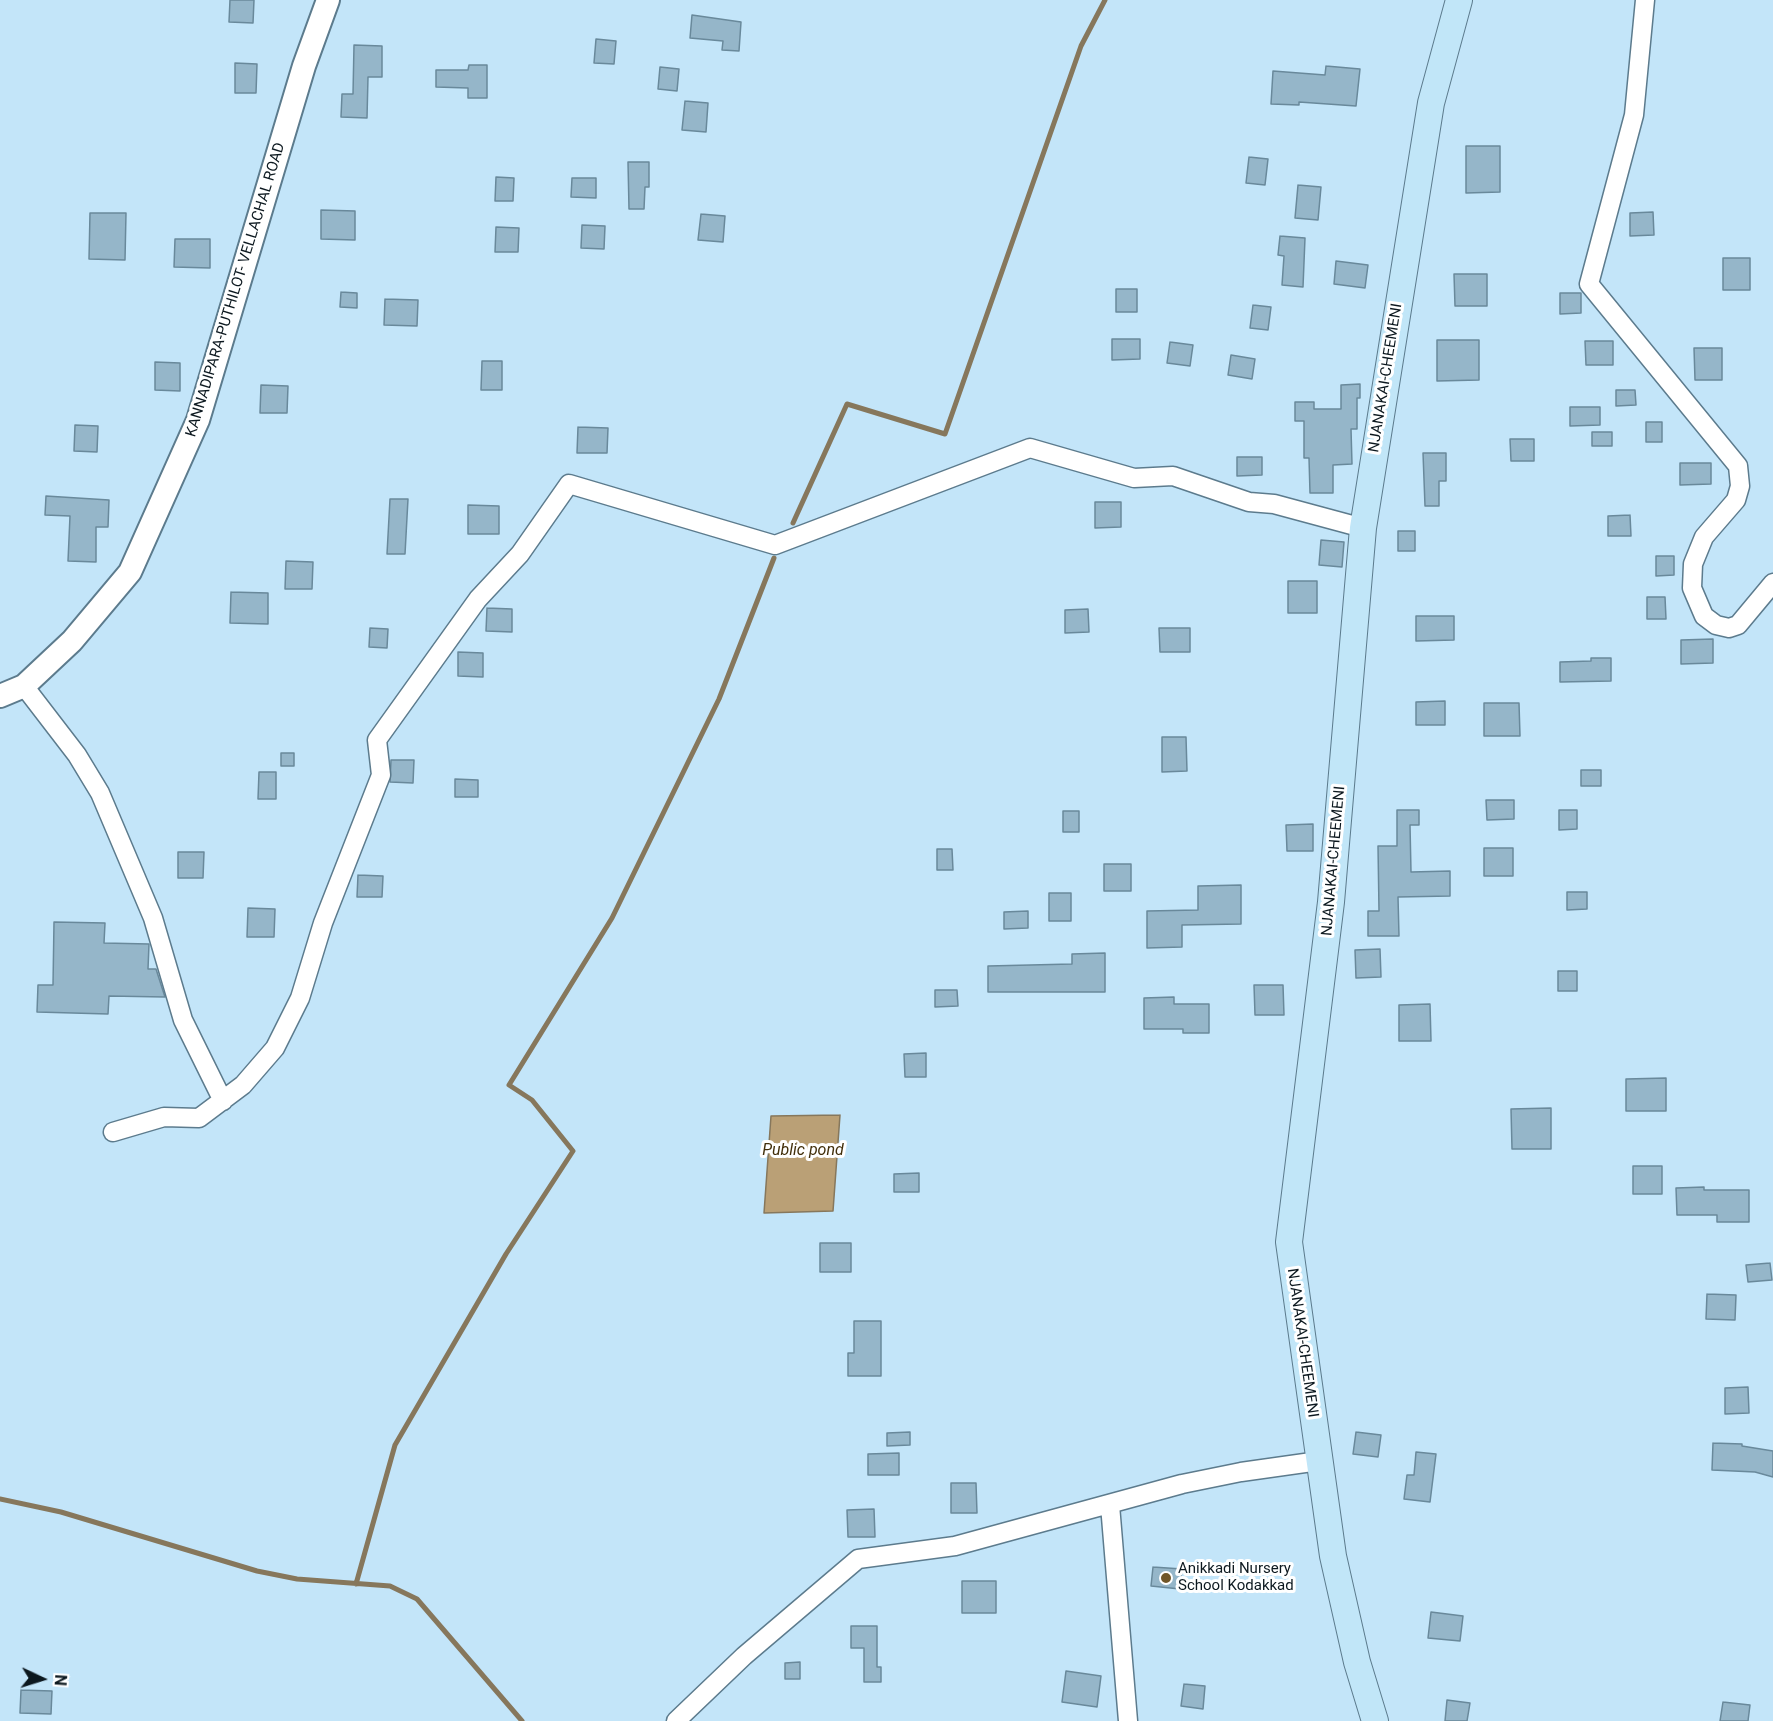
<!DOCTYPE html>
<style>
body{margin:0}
#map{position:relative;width:1773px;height:1721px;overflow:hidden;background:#c3e5f9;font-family:Roboto,sans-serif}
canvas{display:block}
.north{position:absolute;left:12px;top:1649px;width:60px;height:60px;-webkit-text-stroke:4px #fff;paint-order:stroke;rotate:94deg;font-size:16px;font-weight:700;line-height:24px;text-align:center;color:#0c181f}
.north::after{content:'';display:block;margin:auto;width:21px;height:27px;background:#0c181f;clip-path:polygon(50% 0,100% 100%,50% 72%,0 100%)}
</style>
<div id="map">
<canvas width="1773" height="1721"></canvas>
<div class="north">N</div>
</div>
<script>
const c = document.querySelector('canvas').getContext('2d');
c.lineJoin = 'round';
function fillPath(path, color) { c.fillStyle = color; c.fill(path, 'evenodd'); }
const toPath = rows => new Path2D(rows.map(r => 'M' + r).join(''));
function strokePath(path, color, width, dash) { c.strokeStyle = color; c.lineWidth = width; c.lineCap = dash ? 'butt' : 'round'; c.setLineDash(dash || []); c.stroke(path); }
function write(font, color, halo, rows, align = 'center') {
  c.font = font + ' Roboto,sans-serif'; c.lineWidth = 6; c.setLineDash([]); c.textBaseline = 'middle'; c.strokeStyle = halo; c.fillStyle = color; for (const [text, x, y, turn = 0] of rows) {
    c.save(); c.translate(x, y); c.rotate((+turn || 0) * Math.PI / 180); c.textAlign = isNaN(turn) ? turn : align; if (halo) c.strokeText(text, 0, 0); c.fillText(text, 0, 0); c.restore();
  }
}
const water = toPath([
 [840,1115,833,1211,764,1213,771,1116,840,1115]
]);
fillPath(water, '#baa076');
strokePath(water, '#86775c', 1.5);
strokePath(toPath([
 [793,523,847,404,945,434,1081,46,1105,0],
 [0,1499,61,1512,257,1571,297,1579,390,1586,417,1599,522,1721],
 [356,1584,395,1445,506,1254,573,1151,532,1100,509,1085,612,918,719,699,774,558]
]), '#86775c', 5);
const building = toPath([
 [230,0,254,0,253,23,229,22,230,0],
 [692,15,741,22,739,51,722,50,723,41,690,38,692,15],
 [596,39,616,41,614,64,594,63,596,39],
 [354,45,382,46,382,77,368,77,367,118,341,117,342,94,353,94,354,45],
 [235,63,257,64,256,93,235,93,235,63],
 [469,65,487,65,487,98,468,98,468,88,436,87,436,70,468,70,469,65],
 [1326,66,1360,69,1356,106,1299,102,1299,105,1271,104,1273,71,1325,75,1326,66],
 [660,67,679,69,677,91,658,89,660,67],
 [685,101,708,103,706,132,682,130,685,101],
 [1466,146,1500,146,1500,192,1466,193,1466,146],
 [1249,157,1268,159,1265,185,1246,183,1249,157],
 [628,162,649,162,649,187,645,187,644,209,629,209,628,162],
 [496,177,514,178,513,201,495,201,496,177],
 [572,178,596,178,596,198,571,197,572,178],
 [1298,185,1321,187,1318,220,1295,218,1298,185],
 [321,210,355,211,355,240,321,239,321,210],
 [1653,212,1654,235,1630,236,1630,213,1653,212],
 [90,213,126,213,125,260,89,259,90,213],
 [701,214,725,216,723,242,698,240,701,214],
 [582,225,605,226,604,249,581,248,582,225],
 [496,227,519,228,518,252,495,252,496,227],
 [1280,236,1305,238,1303,287,1282,285,1284,256,1278,255,1280,236],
 [175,239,210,239,210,268,174,267,175,239],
 [1723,258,1750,258,1750,290,1723,290,1723,258],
 [1336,261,1368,265,1365,288,1334,284,1336,261],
 [1454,274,1487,274,1487,306,1455,306,1454,274],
 [1116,289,1137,289,1137,312,1116,312,1116,289],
 [341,292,357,293,357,308,340,307,341,292],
 [1560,293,1581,293,1581,313,1560,314,1560,293],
 [385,299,418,300,417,326,384,325,385,299],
 [1253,305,1271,307,1268,330,1250,328,1253,305],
 [1112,339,1140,339,1140,359,1112,360,1112,339],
 [1437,340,1479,340,1479,380,1437,381,1437,340],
 [1585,341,1613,341,1613,365,1586,365,1585,341],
 [1170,342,1193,345,1190,366,1167,363,1170,342],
 [1694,348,1722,348,1722,380,1695,380,1694,348],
 [1231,355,1255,359,1252,379,1228,375,1231,355],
 [482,361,502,361,502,390,481,390,482,361],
 [155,362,180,363,180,391,155,390,155,362],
 [1360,384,1360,398,1357,398,1357,429,1351,429,1352,464,1333,465,1333,493,1310,493,1309,458,1304,458,1304,421,1295,421,1295,402,1314,402,1314,409,1341,409,1341,385,1360,384],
 [261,385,288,386,287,413,260,413,261,385],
 [1616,390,1635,390,1636,405,1616,406,1616,390],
 [1570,407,1600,407,1600,425,1570,426,1570,407],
 [1646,422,1662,422,1662,442,1646,442,1646,422],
 [75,425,98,426,97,452,74,451,75,425],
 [578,427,608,428,607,453,577,453,578,427],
 [1592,432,1612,432,1612,446,1592,446,1592,432],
 [1510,439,1534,439,1534,461,1511,461,1510,439],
 [1423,453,1446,453,1446,481,1439,481,1439,506,1425,506,1423,453],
 [1237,457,1262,457,1262,475,1237,476,1237,457],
 [1680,463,1711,463,1711,484,1680,485,1680,463],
 [46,496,109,500,108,527,96,527,96,562,68,561,70,516,45,515,46,496],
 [390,499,408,499,405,554,387,554,390,499],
 [1095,502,1121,502,1121,527,1095,528,1095,502],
 [468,505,499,506,499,534,468,534,468,505],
 [1630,515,1631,536,1608,536,1608,516,1630,515],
 [1398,531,1415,531,1415,551,1398,551,1398,531],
 [1321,540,1344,542,1342,567,1319,565,1321,540],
 [1656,556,1674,556,1674,575,1656,576,1656,556],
 [286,561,313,562,312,589,285,589,286,561],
 [1288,581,1317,581,1317,613,1288,613,1288,581],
 [231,592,268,593,268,624,230,623,231,592],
 [1647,597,1665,597,1666,619,1647,619,1647,597],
 [487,608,512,609,512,632,486,631,487,608],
 [1088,609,1089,632,1065,633,1065,610,1088,609],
 [1416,616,1454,616,1454,640,1416,641,1416,616],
 [370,628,388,629,387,648,369,647,370,628],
 [1159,628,1190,628,1190,652,1160,652,1159,628],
 [1713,639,1713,663,1681,664,1681,640,1713,639],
 [458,652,483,653,483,677,458,676,458,652],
 [1591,658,1611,658,1611,681,1560,682,1560,662,1591,661,1591,658],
 [1445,701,1445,725,1416,725,1416,702,1445,701],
 [1484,703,1519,703,1520,736,1484,736,1484,703],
 [1162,737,1186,737,1187,771,1162,772,1162,737],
 [281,753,294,753,294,766,281,766,281,753],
 [391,760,414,760,413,783,390,782,391,760],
 [1581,770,1601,770,1601,786,1581,786,1581,770],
 [259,772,276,772,276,799,258,799,259,772],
 [455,779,478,780,478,797,455,797,455,779],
 [1486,800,1514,800,1514,819,1487,820,1486,800],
 [1397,810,1419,810,1419,825,1410,825,1411,872,1450,871,1450,896,1398,897,1399,936,1368,936,1368,911,1379,911,1378,846,1397,846,1397,810],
 [1559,810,1577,810,1577,829,1559,830,1559,810],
 [1063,811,1079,811,1079,832,1063,832,1063,811],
 [1313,824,1313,851,1287,851,1286,825,1313,824],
 [1484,848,1513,848,1513,876,1484,876,1484,848],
 [937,849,952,849,953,870,937,870,937,849],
 [178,852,204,852,203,878,178,878,178,852],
 [1104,864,1131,864,1131,891,1104,891,1104,864],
 [358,875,383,876,382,897,357,897,358,875],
 [1241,885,1241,924,1182,925,1182,947,1147,948,1147,911,1198,910,1198,886,1241,885],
 [1567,892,1587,892,1587,909,1567,910,1567,892],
 [1049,893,1071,893,1071,921,1049,921,1049,893],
 [248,908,275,909,274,937,247,937,248,908],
 [1028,911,1028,928,1004,929,1004,912,1028,911],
 [54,922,105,923,104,943,149,944,148,969,156,969,165,997,109,996,108,1014,37,1012,38,985,53,985,54,922],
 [1380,949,1381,977,1356,978,1355,950,1380,949],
 [1105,953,1105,992,988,992,988,966,1072,964,1072,954,1105,953],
 [1558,971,1577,971,1577,991,1558,991,1558,971],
 [1254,985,1283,985,1284,1015,1255,1015,1254,985],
 [935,990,957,990,958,1006,935,1007,935,990],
 [1174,997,1174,1004,1209,1004,1209,1033,1183,1033,1183,1029,1144,1029,1144,998,1174,997],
 [1430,1004,1431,1041,1399,1041,1399,1005,1430,1004],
 [926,1053,926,1077,905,1077,904,1054,926,1053],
 [1666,1078,1666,1111,1626,1111,1626,1079,1666,1078],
 [1551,1108,1551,1149,1512,1149,1511,1109,1551,1108],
 [1633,1166,1662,1166,1662,1194,1633,1194,1633,1166],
 [919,1173,919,1192,894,1192,894,1174,919,1173],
 [1704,1187,1704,1190,1749,1190,1749,1222,1717,1222,1717,1215,1677,1215,1676,1188,1704,1187],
 [820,1243,851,1243,851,1272,820,1272,820,1243],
 [1770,1263,1772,1280,1748,1282,1746,1265,1770,1263],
 [1707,1294,1736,1295,1735,1320,1706,1319,1707,1294],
 [854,1321,881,1321,881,1376,848,1376,848,1353,854,1353,854,1321],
 [1748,1387,1749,1413,1725,1414,1725,1388,1748,1387],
 [910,1432,910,1445,887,1446,887,1433,910,1432],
 [1356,1432,1381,1435,1378,1457,1353,1454,1356,1432],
 [1713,1443,1742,1444,1742,1446,1773,1451,1773,1477,1755,1472,1712,1470,1713,1443],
 [1416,1452,1436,1454,1430,1502,1404,1499,1407,1475,1414,1475,1416,1452],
 [899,1453,899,1475,868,1475,868,1454,899,1453],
 [951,1483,976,1483,977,1513,951,1513,951,1483],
 [874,1509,875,1537,848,1537,847,1510,874,1509],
 [1153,1567,1182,1569,1180,1589,1151,1586,1153,1567],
 [962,1581,996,1581,996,1613,962,1613,962,1581],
 [1431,1612,1463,1616,1460,1641,1428,1638,1431,1612],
 [851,1626,877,1626,877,1667,881,1667,881,1682,864,1682,864,1648,851,1648,851,1626],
 [800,1662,800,1679,785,1679,785,1663,800,1662],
 [1066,1671,1101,1676,1097,1707,1062,1702,1066,1671],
 [1184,1684,1205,1686,1203,1709,1181,1706,1184,1684],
 [21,1690,52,1691,51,1714,20,1713,21,1690],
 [1447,1700,1470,1703,1467,1721,1445,1721,1447,1700],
 [1723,1702,1750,1705,1748,1721,1720,1721,1723,1702]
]);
fillPath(building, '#95b6c9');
strokePath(building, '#69899b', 1.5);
const minor = toPath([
 [1645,0,1634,115,1589,284,1738,466,1740,486,1736,500,1704,537,1693,564,1692,588,1704,616,1716,625,1729,628,1738,625,1773,583],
 [24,686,77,755,100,793,153,918,183,1020,223,1101],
 [113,1132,164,1117,199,1118,243,1085,275,1048,300,998,323,923,381,775,377,740,478,599,520,554,569,484,775,545,1030,448,1134,478,1173,476,1249,502,1274,504,1363,528],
 [1110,1505,1128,1721],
 [676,1721,744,1656,858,1559,955,1546,1182,1484,1241,1472,1319,1461]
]);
const tertiary = toPath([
 [0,696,24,686,72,641,130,572,198,420,304,66,328,0]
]);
const secondary = toPath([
 [1375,1721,1357,1662,1333,1556,1289,1242,1331,902,1363,528,1431,103,1459,0]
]);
strokePath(minor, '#5c7b8d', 21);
strokePath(tertiary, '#5c7b8d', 26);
strokePath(secondary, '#5c7b8d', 28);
strokePath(minor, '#fff', 18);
strokePath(tertiary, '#fff', 22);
strokePath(secondary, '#c1e6f8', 26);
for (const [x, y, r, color] of [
 [1166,1578,6,"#705628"]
]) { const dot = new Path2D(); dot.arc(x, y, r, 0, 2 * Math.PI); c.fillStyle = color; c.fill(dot); strokePath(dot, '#fff', 2); }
write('15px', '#0c181f', '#fff', [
 ["KANNADIPARA-PUTHILOT- VELLACHAL ROAD",236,290,-73],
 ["NJANAKAI-CHEEMENI",1386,378,-81],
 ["NJANAKAI-CHEEMENI",1334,861,-85],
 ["NJANAKAI-CHEEMENI",1302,1343,82]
]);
write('15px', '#0c181f', '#fff', [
 ["Anikkadi Nursery",1178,1569],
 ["School Kodakkad",1178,1586]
], 'left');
write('italic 16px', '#422f0b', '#fff', [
 ["Public pond",803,1151]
]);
</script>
